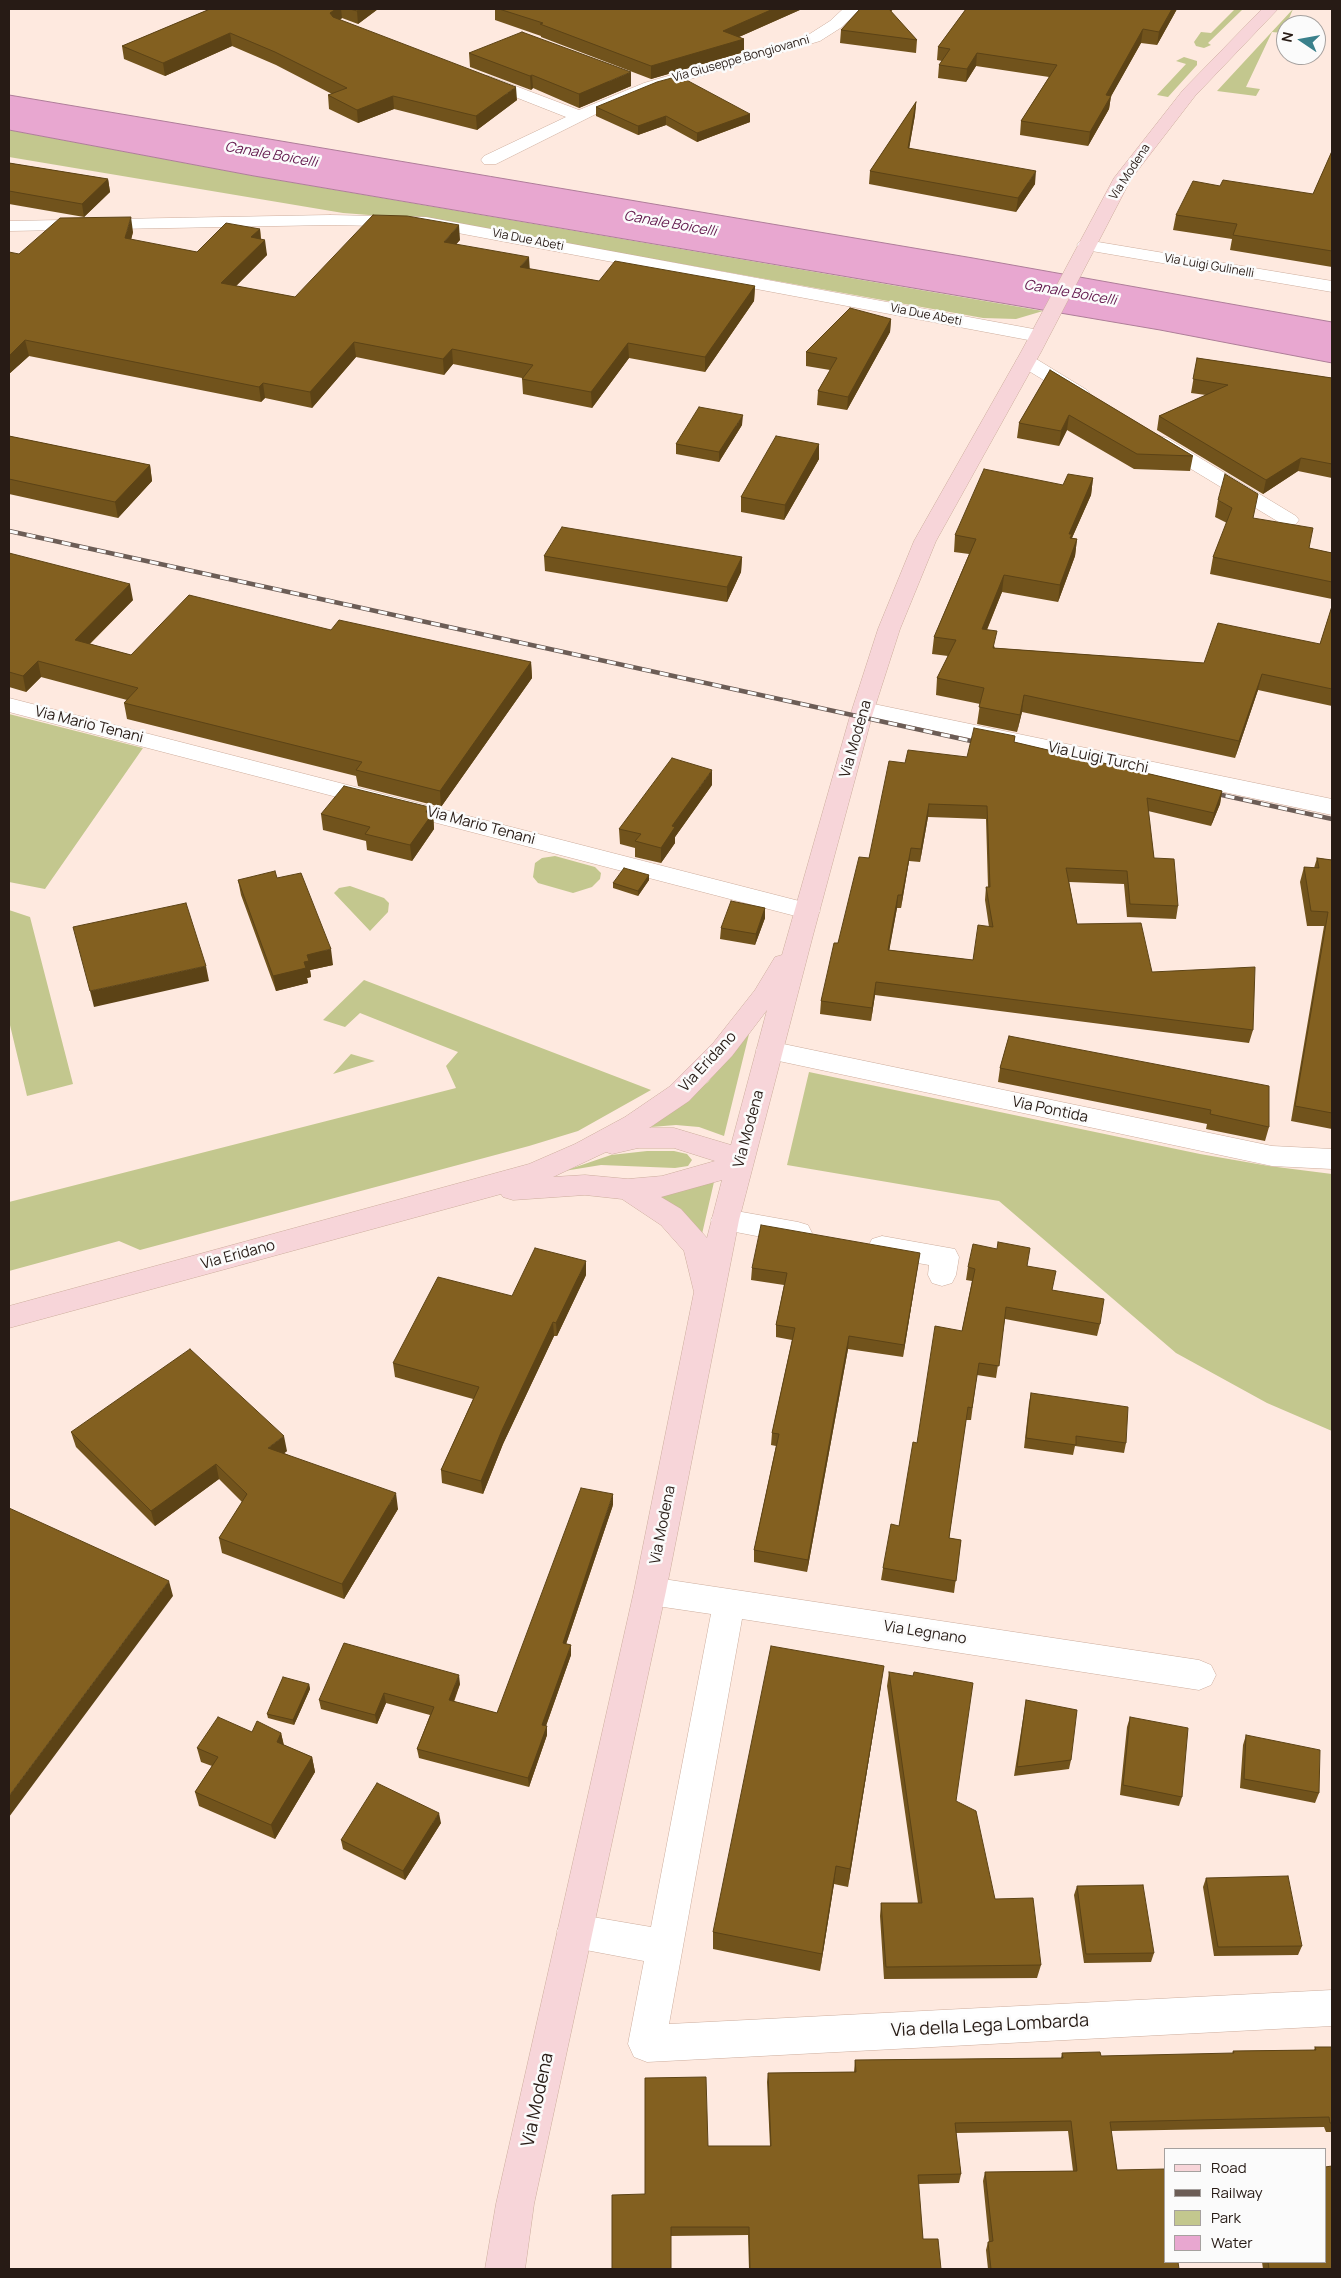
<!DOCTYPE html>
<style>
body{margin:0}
#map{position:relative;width:1341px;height:2278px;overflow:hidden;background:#fee9df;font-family:Manrope,sans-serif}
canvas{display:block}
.frame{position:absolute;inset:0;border:10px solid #271b15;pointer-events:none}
.legend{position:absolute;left:1164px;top:2148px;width:162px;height:115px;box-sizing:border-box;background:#fbfbfb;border:1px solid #a6a19f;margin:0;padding:6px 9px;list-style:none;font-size:15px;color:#271b15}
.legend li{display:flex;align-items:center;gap:10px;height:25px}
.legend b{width:25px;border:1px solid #a6a19f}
.north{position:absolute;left:1276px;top:15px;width:50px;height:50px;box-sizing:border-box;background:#fbfbfb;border:1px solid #a6a19f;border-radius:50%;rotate:282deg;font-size:14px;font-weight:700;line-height:20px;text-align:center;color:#271b15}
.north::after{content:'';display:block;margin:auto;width:18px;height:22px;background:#3a808b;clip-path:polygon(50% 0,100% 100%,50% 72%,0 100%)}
</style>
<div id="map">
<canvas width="1341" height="2278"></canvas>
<div class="frame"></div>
<ul class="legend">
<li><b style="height:6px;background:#f7d5d9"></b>Road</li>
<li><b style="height:6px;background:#6c5d56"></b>Railway</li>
<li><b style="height:14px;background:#c3c78e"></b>Park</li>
<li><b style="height:14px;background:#e8a7d0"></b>Water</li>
</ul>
<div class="north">N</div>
</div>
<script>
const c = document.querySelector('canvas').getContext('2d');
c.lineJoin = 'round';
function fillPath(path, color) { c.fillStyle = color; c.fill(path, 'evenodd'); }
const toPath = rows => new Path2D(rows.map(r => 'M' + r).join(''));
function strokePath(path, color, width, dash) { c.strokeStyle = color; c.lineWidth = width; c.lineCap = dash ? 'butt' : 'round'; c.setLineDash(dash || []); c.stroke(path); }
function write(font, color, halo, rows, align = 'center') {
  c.font = font + ' Manrope,sans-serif'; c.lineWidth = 5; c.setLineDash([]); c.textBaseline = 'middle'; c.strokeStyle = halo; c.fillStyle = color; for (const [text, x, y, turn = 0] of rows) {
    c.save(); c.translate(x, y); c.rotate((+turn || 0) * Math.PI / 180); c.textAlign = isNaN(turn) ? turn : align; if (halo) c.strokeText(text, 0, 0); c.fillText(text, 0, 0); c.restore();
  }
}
fillPath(toPath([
 [1235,9,1243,9,1208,43,1211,45,1204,48,1196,46,1194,42,1201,32,1211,33],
 [1293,9,1283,33,1272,32,1246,87,1260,89,1256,96,1217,91],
 [1184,57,1197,61,1197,65,1168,97,1157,95,1186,64,1176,61],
 [9,130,254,176,1043,311,1016,319,983,318,436,220,343,213,9,157],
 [9,714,143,748,45,889,9,882],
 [555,856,595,867,601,873,600,879,592,887,573,893,538,883,533,877,535,863,542,858],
 [350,886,384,898,389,903,388,912,370,931,334,893,339,888],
 [9,910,30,917,73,1084,27,1096,9,1021],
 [364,980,651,1090,578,1131,529,1146,140,1250,119,1241,9,1271,9,1202,456,1088,446,1066,458,1052,360,1013,345,1027,323,1020],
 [750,1030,724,1136,699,1127,676,1125,651,1127,708,1082],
 [351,1054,375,1061,333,1074],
 [809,1072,1200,1154,1269,1166,1332,1174,1332,1431,1267,1403,1176,1353,999,1201,787,1165],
 [647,1151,674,1151,687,1154,692,1160,688,1166,675,1168,601,1165,564,1171,611,1155],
 [714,1182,702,1234,659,1197]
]), '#c3c78e');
const water = toPath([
 [9,95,973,258,1332,322,1332,363,1160,330,254,176,9,130,9,95]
]);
fillPath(water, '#e8a7d0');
strokePath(water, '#ae7d98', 1);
const minor = toPath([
 [843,9,860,9,842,27,820,41,656,89,600,112,496,164,484,164,481,160,484,156,566,117,477,82,475,79,477,76,489,76,579,110,644,83,808,35,830,21,843,9],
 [330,215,426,217,1039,330,1046,332,1048,336,1046,340,1039,342,426,227,330,225,9,231,9,221,330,215],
 [1086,240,1332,281,1332,292,1080,249,1077,245,1080,241,1086,240],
 [1026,355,1033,357,1087,390,1090,394,1087,398,1073,398,1019,365,1016,361,1019,357,1026,355],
 [1160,436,1167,438,1296,516,1299,520,1296,524,1289,526,1282,524,1153,446,1150,442,1153,438,1160,436],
 [9,698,807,903,816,905,820,911,816,917,807,919,9,712,9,698],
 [864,702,1332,799,1332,815,856,714,853,709,856,704,864,702],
 [769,1041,1272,1146,1332,1149,1332,1169,1272,1166,760,1057,756,1050,760,1043,769,1041],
 [725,1209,798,1222,808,1225,812,1233,808,1241,798,1244,715,1228,711,1220,715,1212,725,1209],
 [882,1236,955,1249,959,1257,956,1275,952,1283,942,1286,932,1283,928,1275,929,1265,872,1255,868,1247,872,1239,882,1236],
 [650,1577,1199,1660,1211,1665,1216,1675,1211,1685,1199,1690,742,1619,669,2024,1332,1990,1332,2026,647,2062,634,2057,628,2044,644,1961,575,1948,562,1943,557,1931,562,1919,575,1914,651,1927,711,1614,650,1605,639,1601,634,1591,639,1581,650,1577]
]);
const secondary = toPath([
 [1262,9,1278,9,1195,96,1131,179,1041,352,936,541,900,629,872,716,812,939,739,1220,666,1591,534,2204,525,2269,485,2269,496,2204,634,1591,694,1292,684,1251,661,1225,622,1199,585,1195,513,1200,503,1197,501,1194,9,1328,9,1306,529,1164,575,1144,625,1117,669,1087,714,1042,755,990,775,957,782,955,850,716,878,629,914,541,1021,352,1114,178,1183,90,1262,9],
 [767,1010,731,1145,674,1128,649,1128,689,1101,732,1056,767,1010],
 [638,1148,674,1148,715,1161,662,1176,628,1179,585,1175,553,1177,606,1152,612,1154,638,1148],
 [722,1180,707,1238,681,1209,661,1197,722,1180]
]);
strokePath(minor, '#cdad9d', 1);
strokePath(secondary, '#cdad9d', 1);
fillPath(minor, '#fff');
fillPath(secondary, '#f7d5d9');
const rail = toPath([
 [9,531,985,744],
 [1208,792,1332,819]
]);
strokePath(rail, '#6c5d56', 4.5);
strokePath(rail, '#fbfbfb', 3, [9]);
fillPath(toPath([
 [210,9,378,9,358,24,342,18,340,20,517,100,477,130,394,109,358,123,329,109,328,95,332,94,276,65,232,46,165,76,124,59,122,46],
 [495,9,802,9,739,37,744,39,744,52,651,79,541,37,541,36,495,20],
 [860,9,893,9,891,12,917,40,916,53,840,43,841,30],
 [966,9,1177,9,1157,45,1141,43,1111,96,1109,109,1088,146,1020,135,1021,121,1049,77,976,66,966,82,938,78,939,65,942,61,937,60,938,47],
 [469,53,631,86,579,108,533,88,531,90,470,67],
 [916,102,915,115,909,148,1035,184,1016,212,869,184,870,171],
 [596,107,750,114,750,122,697,142,666,125,638,135,596,116],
 [1332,151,1332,267,1230,250,1232,239,1173,230,1176,215,1220,186,1313,194],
 [9,163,108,179,110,192,84,217,9,204],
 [260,229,261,239,267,255,236,286,295,297,460,240,456,244,530,269,599,281,755,286,754,301,705,372,629,358,592,408,523,394,522,378,453,364,444,375,356,357,312,408,265,398,261,402,29,356,9,374,19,254,133,232,131,240,197,252],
 [891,319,890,332,847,410,817,405,818,391,830,370,806,366,806,352],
 [1197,358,1332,378,1332,478,1298,471,1263,494,1157,430,1159,416,1206,395,1191,393],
 [1050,370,1193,456,1190,471,1134,469,1067,430,1059,446,1017,438,1019,423],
 [742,425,719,462,676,454,676,444],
 [9,436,150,465,152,481,118,518,9,494],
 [819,444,819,459,784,520,741,512,741,497],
 [1093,478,1091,495,1072,538,1077,539,1075,556,1058,602,1002,592,987,630,995,648,1204,663,1320,644,1332,606,1332,706,1258,690,1235,758,1022,712,1017,732,977,724,980,704,936,695,937,678,948,656,932,654,934,637,969,554,954,552,955,535,1063,485],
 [1218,500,1253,518,1309,548,1332,553,1332,599,1210,574,1213,557,1227,523,1215,517],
 [9,553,133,600,90,644,131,655,331,630,531,662,532,678,441,807,358,786,356,776,127,719,124,703,127,700,41,677,26,692,9,687],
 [544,556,742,557,741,572,727,602,545,571],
 [1015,736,1014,742,1222,791,1220,804,1211,826,1148,811,1154,858,1178,906,1176,919,1127,917,1124,884,1069,882,1077,924,1152,972,1253,1030,1249,1043,875,995,871,1021,820,1014,821,1001,838,943,869,858,905,763,967,757],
 [928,817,986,819,988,887,986,887,985,900,989,927,973,960,889,950,897,908,901,908,909,861,920,862],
 [712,785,675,837,675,843,661,863,635,857,635,848,620,844,619,829],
 [429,807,429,812,433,813,434,829,412,861,367,850,366,841,323,830,321,814],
 [1317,858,1332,860,1332,1129,1291,1121,1324,926,1307,926,1300,882,1304,867,1314,868],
 [649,875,649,880,638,896,613,888,613,883],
 [277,878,333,965,310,970,311,977,307,978,308,983,276,991,241,895,238,880],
 [765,908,765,918,755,945,720,939,721,928],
 [1009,1036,1269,1127,1265,1141,1206,1129,1207,1124,998,1082,1000,1068],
 [918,1265,903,1357,848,1349,807,1572,754,1562,754,1550,776,1446,771,1445,772,1433,792,1340,776,1337,776,1325,784,1285,751,1280,752,1268],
 [1027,1266,1052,1290,1100,1324,1097,1336,1005,1319,996,1378,977,1375,971,1420,966,1420,949,1538,961,1540,954,1593,881,1580,883,1568,899,1526,917,1443,962,1331,972,1281,966,1280,968,1267],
 [586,1275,557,1336,554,1336,503,1444,483,1494,442,1483,441,1470,473,1399,395,1377,393,1363,512,1296],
 [1031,1393,1126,1443,1124,1453,1075,1446,1073,1455,1024,1448,1029,1403],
 [71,1432,287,1451,284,1453,398,1509,344,1599,222,1553,219,1538,242,1502,219,1479,155,1526,76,1447],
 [613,1505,566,1644,571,1655,546,1726,547,1735,529,1787,419,1758,417,1749,430,1715,386,1703,377,1724,321,1709,319,1700,460,1684,454,1702,497,1713],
 [889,1672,956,1801,995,1899,1041,1965,1037,1978,884,1979,880,1916,881,1903,918,1903,887,1686],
 [309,1684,310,1689,294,1725,268,1718,267,1714],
 [881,1685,848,1887,834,1884,820,1971,713,1949,713,1932],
 [1026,1700,1071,1760,1069,1769,1014,1776],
 [1130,1717,1182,1797,1179,1806,1120,1795,1127,1727],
 [252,1732,281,1733,284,1745,312,1757,315,1772,275,1839,199,1806,195,1792,212,1766,201,1762,197,1748],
 [1246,1735,1319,1793,1315,1803,1240,1788,1243,1745],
 [441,1823,405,1880,343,1849,341,1840],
 [1206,1878,1302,1946,1298,1955,1214,1956,1203,1887],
 [1077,1886,1154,1953,1151,1962,1084,1963,1074,1895],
 [1315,2047,1332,2047,1332,2132,1326,2132,1324,2127,1111,2131,1117,2170,1179,2269,988,2269,986,2250,988,2242,989,2242,983,2181,985,2172,1073,2171,1068,2131,956,2133,961,2174,959,2183,918,2184,923,2239,941,2269,749,2269,748,2235,671,2236,645,2194,708,2146,770,2146,767,2082,768,2073,854,2072,855,2060,1061,2058,1062,2053,1101,2056,1232,2054,1233,2051,1314,2050],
 [1262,2262,1325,2262,1332,2269,1263,2269]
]), '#71531c');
fillPath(toPath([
 [336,9,341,9,342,18,331,26,330,13],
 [360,9,378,9,358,24,357,11],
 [773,9,802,9,723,44,723,31],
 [1172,9,1177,9,1157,45,1159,32],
 [1143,29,1141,43,1104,109,1106,95],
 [230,33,232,46,165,76,163,63],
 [744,39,744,52,651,79,651,66],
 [977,53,976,66,966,82,967,69],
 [631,72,631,86,579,108,579,94],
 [532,75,533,88,531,90,530,76],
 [516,87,517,100,477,130,476,116],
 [393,96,394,109,358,123,357,110],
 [1111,96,1109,109,1088,146,1090,132],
 [916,102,915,115,907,161,908,148],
 [750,114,750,122,697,142,697,133],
 [666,116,666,125,638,135,638,126],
 [1036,171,1035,184,1016,212,1018,198],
 [108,179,110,192,84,217,82,204],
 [131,217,133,232,127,254,125,238],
 [459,225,460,240,445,257,444,242],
 [260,229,261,243,265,240,267,255,224,298,221,283,251,237],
 [529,257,530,272,520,267],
 [755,286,754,301,705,372,705,357],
 [891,319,890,332,847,410,848,397],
 [25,340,29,356,9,374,9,356],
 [354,342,356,357,312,408,310,392],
 [628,343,629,358,592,408,591,392],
 [452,349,453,364,444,375,443,359],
 [263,383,265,398,261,402,259,387],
 [743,415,742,425,719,462,719,452],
 [1069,415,1067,430,1059,446,1061,431],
 [819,444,819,459,784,520,785,505],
 [1301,458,1298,471,1263,494,1266,480],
 [150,465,152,481,118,518,115,502],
 [1093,478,1091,495,1071,540,1069,534],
 [1077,539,1075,556,1058,602,1060,585],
 [742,557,741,572,727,602,727,587],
 [1004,575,1002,592,980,646,982,629],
 [130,584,133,600,78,655,75,640],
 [38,661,41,677,26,692,23,676],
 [531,662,532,678,441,807,440,791],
 [1262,674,1258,690,1235,758,1239,741],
 [1024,695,1022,712,1017,732,1020,715],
 [712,770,712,785,675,837,675,843,661,863,661,848,672,826],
 [1222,791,1220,804,1211,826,1214,813],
 [929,804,928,817,920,862,921,849],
 [429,807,430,818,433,813,434,829,412,861,410,845,426,812],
 [911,848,909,861,901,908,902,895],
 [649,875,649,880,638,896,638,891],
 [898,895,897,908,887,963,888,950],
 [765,908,765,918,755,945,756,934],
 [331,949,333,965,310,970,311,977,307,978,308,983,276,991,273,976,304,962,307,955],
 [206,966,209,981,94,1007,90,991],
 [876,982,875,995,871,1021,872,1008],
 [920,1253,918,1265,903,1357,904,1345],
 [586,1261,586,1275,557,1336,556,1323],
 [553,1322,554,1336,503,1444,483,1494,481,1481,502,1430],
 [849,1336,848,1349,807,1572,808,1560],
 [284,1436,287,1451,272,1463,268,1448],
 [216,1464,219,1479,155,1526,151,1511],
 [396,1493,398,1509,344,1599,342,1584],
 [613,1494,613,1505,563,1653,563,1643],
 [169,1581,173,1596,9,1817,9,1796],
 [571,1645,571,1655,543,1734,542,1725],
 [884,1666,881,1685,848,1887,850,1869],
 [459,1675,460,1684,450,1710,449,1700],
 [309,1684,310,1689,294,1725,293,1720],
 [384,1693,386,1703,377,1724,375,1715],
 [547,1726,547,1735,529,1787,528,1778],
 [281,1733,284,1747,277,1742],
 [312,1757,315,1772,275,1839,271,1825],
 [439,1813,441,1823,405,1880,403,1871],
 [836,1866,834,1884,820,1971,822,1954]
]), '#5c4316');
const building = toPath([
 [210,9,336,9,330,13,333,17,516,87,476,116,393,96,357,110,328,95,347,88,275,52,230,33,163,63,122,46,210,9],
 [350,9,360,9,357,11,350,9],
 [499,9,773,9,723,31,744,39,651,66,540,24,543,23,499,9],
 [860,9,889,9,917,40,841,30,860,9],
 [966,9,1172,9,1159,32,1143,29,1106,95,1111,96,1090,132,1021,121,1057,65,977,53,967,69,939,65,950,49,938,47,966,9],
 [522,32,631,72,579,94,532,75,530,76,469,53,522,32],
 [679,76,750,114,697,133,666,116,638,126,596,107,657,82,679,76],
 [916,102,908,148,1036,171,1018,198,870,171,916,102],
 [1332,151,1332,251,1233,235,1237,224,1176,215,1193,181,1220,186,1223,180,1313,194,1332,151],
 [9,163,108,179,82,204,9,191,9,163],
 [373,215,407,216,459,225,444,242,529,257,520,267,599,281,615,261,755,286,705,357,628,343,591,392,522,379,533,365,452,349,443,359,354,342,310,392,263,383,259,387,25,340,9,356,9,252,19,254,60,218,131,217,125,238,197,252,226,223,260,229,251,237,265,240,221,283,295,297,373,215],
 [850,308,891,319,848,397,818,391,837,358,806,352,850,308],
 [1197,358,1332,378,1332,464,1301,458,1266,480,1159,416,1228,385,1193,379,1197,358],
 [1050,370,1193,456,1137,454,1069,415,1061,431,1019,423,1050,370],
 [699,407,743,415,719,452,676,444,699,407],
 [9,436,150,465,115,502,9,479,9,436],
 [776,436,819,444,785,505,741,497,776,436],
 [984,469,1063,485,1068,474,1093,478,1069,534,1072,534,1070,538,1077,539,1060,585,1004,575,982,629,997,631,993,648,1204,663,1218,623,1320,644,1332,606,1332,689,1262,674,1239,741,1024,695,1020,715,979,707,984,688,937,678,956,640,934,637,976,539,955,535,984,469],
 [1225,474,1258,494,1253,518,1313,528,1309,548,1332,553,1332,582,1213,557,1232,508,1218,500,1225,474],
 [562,527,742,557,727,587,544,556,562,527],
 [9,553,130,584,75,640,131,655,189,595,331,630,339,620,531,662,440,791,356,770,362,762,124,703,138,688,38,661,23,676,9,672,9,553],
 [974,728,1015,736,1014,742,1222,791,1214,813,1147,798,1154,858,1174,859,1178,906,1130,904,1127,871,1066,868,1077,924,1141,923,1152,972,1255,967,1253,1030,876,982,872,1008,821,1001,834,943,838,943,859,857,869,858,889,761,905,763,908,750,967,757,974,728],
 [929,804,987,806,990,887,986,887,993,927,978,925,973,960,888,950,898,895,902,895,911,848,921,849,929,804],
 [672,758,712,770,672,826,675,827,661,848,635,841,641,834,619,829,672,758],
 [344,786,429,807,426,812,433,813,410,845,365,834,370,827,321,814,344,786],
 [1317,858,1332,860,1332,1113,1295,1106,1328,912,1311,911,1304,867,1319,868,1317,858],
 [624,868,649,875,638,891,613,883,624,868],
 [275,871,277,878,301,873,331,949,307,955,309,961,304,962,306,968,273,976,238,880,275,871],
 [731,901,765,908,756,934,721,928,731,901],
 [186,903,206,966,90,991,73,927,186,903],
 [1009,1036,1269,1086,1269,1127,1210,1114,1211,1110,1000,1068,1009,1036],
 [761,1225,920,1253,904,1345,849,1336,808,1560,754,1550,779,1434,772,1433,795,1328,776,1325,787,1273,752,1268,761,1225],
 [998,1242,1030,1248,1027,1266,1056,1271,1052,1290,1104,1299,1100,1324,1006,1307,999,1366,979,1363,972,1408,968,1407,949,1538,961,1540,956,1581,883,1568,891,1524,899,1526,913,1442,917,1443,935,1326,962,1331,975,1269,968,1267,973,1244,997,1249,998,1242],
 [535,1248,586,1261,556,1323,553,1322,502,1430,481,1481,441,1470,479,1387,393,1363,438,1277,512,1296,535,1248],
 [190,1349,284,1436,268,1448,396,1493,342,1584,219,1538,247,1494,216,1464,151,1511,71,1432,190,1349],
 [1031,1393,1128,1407,1126,1443,1076,1436,1076,1445,1026,1438,1031,1393],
 [581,1488,613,1494,563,1643,571,1645,542,1725,547,1726,528,1778,417,1749,434,1707,384,1693,375,1715,319,1700,344,1643,459,1675,449,1700,497,1713,581,1488],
 [9,1508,169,1581,9,1796,9,1508],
 [771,1646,884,1666,850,1869,836,1866,822,1954,713,1932,771,1646],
 [889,1672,913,1676,914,1672,973,1683,956,1801,976,1811,995,1899,1033,1898,1041,1965,886,1967,881,1903,922,1903,889,1672],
 [283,1677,309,1684,293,1720,267,1714,283,1677],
 [1026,1700,1077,1710,1071,1760,1017,1767,1026,1700],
 [218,1717,252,1732,257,1721,281,1733,277,1742,312,1757,271,1825,195,1792,218,1757,197,1748,218,1717],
 [1130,1717,1188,1728,1182,1797,1123,1785,1130,1717],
 [1246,1735,1320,1750,1319,1793,1244,1779,1246,1735],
 [377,1783,439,1813,403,1871,341,1840,377,1783],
 [1288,1876,1302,1946,1218,1947,1206,1878,1288,1876],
 [1143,1885,1154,1953,1086,1954,1077,1886,1143,1885],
 [1315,2047,1332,2047,1332,2123,1330,2123,1329,2117,1110,2122,1117,2170,1165,2169,1165,2262,1178,2262,1179,2269,991,2269,988,2242,993,2241,985,2172,1077,2171,1071,2121,955,2123,961,2174,918,2175,923,2239,938,2239,941,2269,750,2269,749,2227,671,2227,671,2269,612,2269,612,2195,645,2194,645,2078,706,2077,708,2146,771,2146,768,2073,856,2072,855,2060,1063,2058,1062,2053,1100,2052,1101,2056,1234,2053,1233,2051,1316,2050,1315,2047],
 [1332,2166,1332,2269,1269,2269,1268,2262,1325,2262,1325,2167,1332,2166]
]);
fillPath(building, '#836020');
strokePath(building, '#5c4316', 1);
write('12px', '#271b15', '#fbfbfb', [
 ["Via Giuseppe Bongiovanni",741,59,-16],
 ["Via Modena",1130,172,-57],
 ["Via Due Abeti",528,240,11],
 ["Via Luigi Gulinelli",1209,266,10],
 ["Via Due Abeti",926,315,11]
]);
write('italic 14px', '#62184d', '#fbfbfb', [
 ["Canale Boicelli",271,155,10],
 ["Canale Boicelli",670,224,10],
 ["Canale Boicelli",1070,293,10]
]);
write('15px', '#271b15', '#fbfbfb', [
 ["Via Mario Tenani",89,725,14],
 ["Via Modena",856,739,-74],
 ["Via Luigi Turchi",1098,758,12],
 ["Via Mario Tenani",481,826,15],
 ["Via Eridano",708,1062,-47],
 ["Via Pontida",1050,1110,12],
 ["Via Modena",749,1129,-75],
 ["Via Eridano",238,1255,-15],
 ["Via Modena",663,1525,-79],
 ["Via Legnano",925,1633,9]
]);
write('18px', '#271b15', '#fbfbfb', [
 ["Via della Lega Lombarda",990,2026,-3],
 ["Via Modena",538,2100,-78]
]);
</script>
